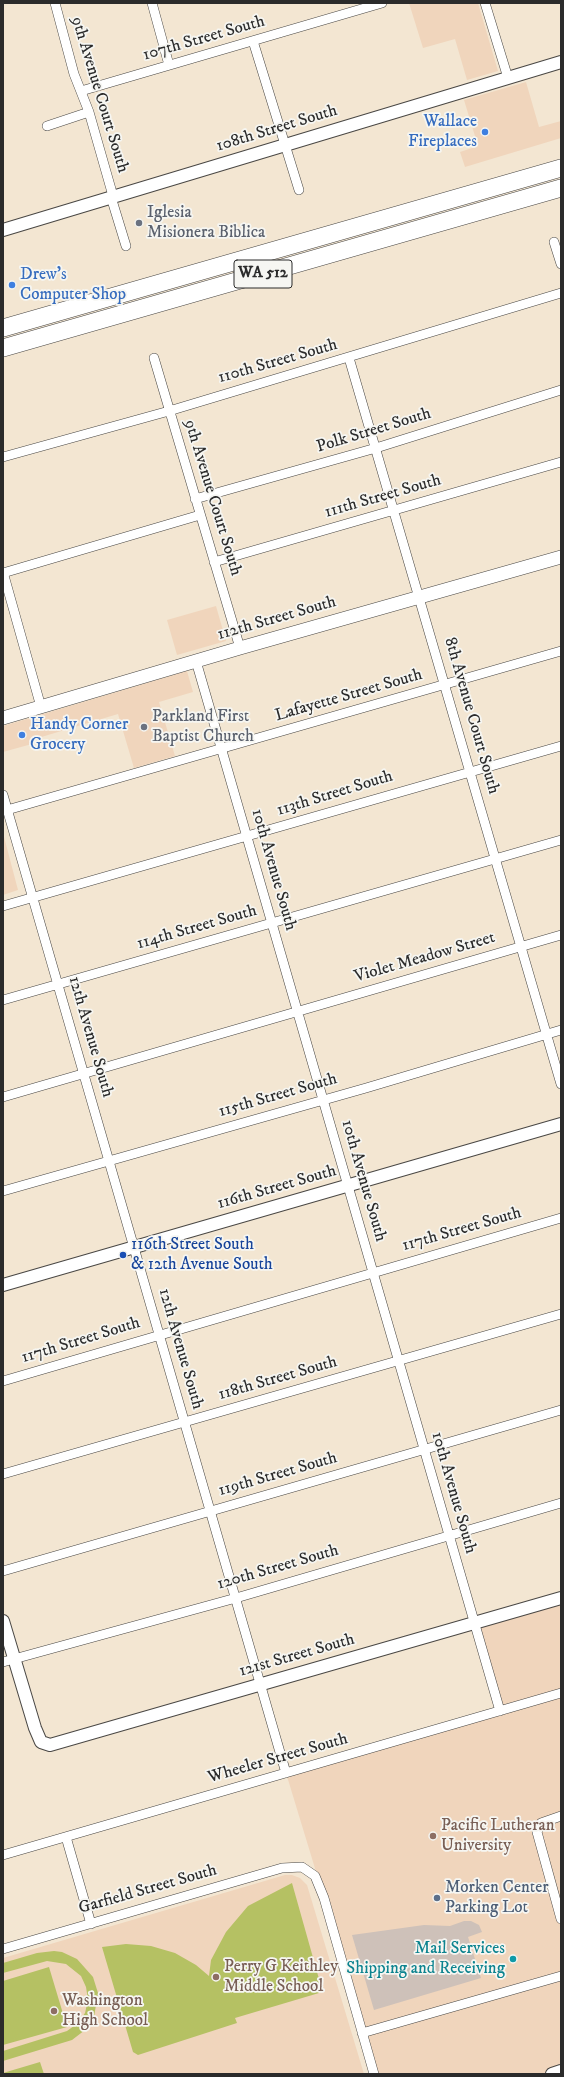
<!DOCTYPE html>
<style>
body{margin:0}
#map{position:relative;width:564px;height:2077px;overflow:hidden;background:#f3e6d2;font-family:"IM FELL DW Pica",serif}
canvas{display:block}
.frame{position:absolute;inset:0;border:4px solid #2b2b2b;pointer-events:none}
</style>
<div id="map">
<canvas width="564" height="2077"></canvas>
<div class="frame"></div>
</div>
<script>
const c = document.querySelector('canvas').getContext('2d');
c.lineJoin = 'round';
function fillPath(path, color) { c.fillStyle = color; c.fill(path, 'evenodd'); }
const toPath = rows => new Path2D(rows.map(r => 'M' + r).join(''));
function strokePath(path, color, width, dash) { c.strokeStyle = color; c.lineWidth = width; c.lineCap = dash ? 'butt' : 'round'; c.setLineDash(dash || []); c.stroke(path); }
function write(font, color, halo, rows, align = 'center') {
  c.font = font + ' "IM FELL DW Pica",serif'; c.lineWidth = 3.5; c.setLineDash([]); c.textBaseline = 'middle'; c.strokeStyle = halo; c.fillStyle = color; for (const [text, x, y, turn = 0] of rows) {
    c.save(); c.translate(x, y); c.rotate((+turn || 0) * Math.PI / 180); c.textAlign = isNaN(turn) ? turn : align; if (halo) c.strokeText(text, 0, 0); c.fillText(text, 0, 0); c.restore();
  }
}
fillPath(toPath([
 [409,3,478,3,498,71,467,80,455,39,423,48],
 [526,82,539,127,561,121,561,138,465,167,460,152,478,146,464,100],
 [216,606,226,641,177,655,167,620],
 [187,671,193,692,159,702,175,756,134,768,118,714,38,738,39,742,3,752,3,726],
 [3,833,18,890,3,895],
 [561,1598,561,2074,374,2074,324,1898,286,1773,500,1711,475,1623],
 [285,1875,292,1875,300,1878,307,1885,364,2074,3,2074,3,1958]
]), '#f0d5bc');
fillPath(toPath([
 [464,1921,471,1921,479,1925,482,1932,468,1937,481,1978,374,2010,352,1935,424,1925,450,1926]
]), '#cec1b9');
fillPath(toPath([
 [292,1883,321,1986,319,1993,235,2018,237,2023,138,2055,133,2052,102,1947,126,1944,151,1946,175,1953,196,1965,209,1976,211,1960,226,1932,248,1906],
 [54,1951,62,1952,77,1959,93,1977,98,1993,94,2017,85,2030,72,2040,3,2061,3,2051,67,2031,78,2023,85,2013,88,2000,86,1987,81,1976,66,1964,47,1961,3,1973,3,1963,37,1953],
 [49,1967,67,2027,3,2045,3,1981],
 [40,2062,44,2074,3,2074,3,2073]
]), '#b5c163');
const minor = toPath([
 [55,3,74,74,89,112,113,196],
 [152,3,169,65],
 [485,3,508,78],
 [253,41,299,190],
 [81,91,382,3],
 [47,126,89,112],
 [111,197,126,246],
 [554,242,561,264],
 [154,358,240,648],
 [349,358,561,1084],
 [3,457,169,411,561,293],
 [195,499,376,448,561,390],
 [214,562,561,462],
 [3,572,41,707],
 [3,573,200,515],
 [196,661,500,1711],
 [3,795,286,1773],
 [7,810,561,651],
 [3,906,561,746],
 [3,1000,561,840],
 [3,1097,561,935],
 [3,1191,366,1088,561,1030],
 [3,1381,561,1218],
 [3,1474,561,1314],
 [3,1571,561,1410],
 [3,1662,236,1598,561,1503],
 [561,1816,541,1823,537,1832,561,1919],
 [66,1837,91,1924],
 [3,1855,561,1693],
 [3,1949,282,1868,302,1867,315,1876,324,1898,374,2074],
 [362,2033,561,1976]
]);
const tertiary = toPath([
 [3,230,561,62],
 [3,1285,561,1124],
 [3,1621,35,1728,41,1742,50,1745,561,1598],
 [552,2074,561,2071]
]);
const secondary = toPath([
 [3,718,240,648,561,557]
]);
const motorway = toPath([
 [3,328,561,168],
 [3,348,561,188]
]);
strokePath(minor, '#494744', 10);
strokePath(tertiary, '#494744', 14);
strokePath(secondary, '#494744', 14);
strokePath(motorway, '#494744', 18);
strokePath(minor, '#fff', 9);
strokePath(tertiary, '#fff', 12);
strokePath(secondary, '#fff', 13);
strokePath(motorway, '#fff', 17);
for (const [x, y, r, color] of [
 [485,132,4,"#3f7fe0"],
 [139,223,4,"#6b7280"],
 [12,285,4,"#3f7fe0"],
 [144,727,4,"#6b7280"],
 [22,735,4,"#3f7fe0"],
 [123,1255,4,"#1a4fb4"],
 [433,1836,4,"#8d6e63"],
 [437,1898,4,"#5c6f8a"],
 [513,1959,4,"#0f9aa8"],
 [216,1977,4,"#8d6e63"],
 [54,2011,4,"#8d6e63"]
]) { const dot = new Path2D(); dot.arc(x, y, r, 0, 2 * Math.PI); c.fillStyle = color; c.fill(dot); strokePath(dot, '#f6f6f2', 1.5); }
for (const [x, y, w] of [
 [263,274,58]
]) { const box = new Path2D(); box.roundRect(x - w / 2, y - 14, w, 28, 3); c.fillStyle = '#f6f6f2'; c.fill(box); strokePath(box, '#2b2b2b', 1); }
write('bold 16px', '#2b2b2b', null, [
 ["WA 512",263,274]
]);
write('17px', '#2b2b2b', '#f6f6f2', [
 ["107th Street South",204,39,-16],
 ["9th Avenue Court South",99,95,73],
 ["108th Street South",277,129,-17],
 ["110th Street South",278,362,-16],
 ["Polk Street South",374,431,-17],
 ["111th Street South",383,497,-16],
 ["9th Avenue Court South",212,498,73],
 ["112th Street South",277,619,-16],
 ["Lafayette Street South",349,696,-16],
 ["8th Avenue Court South",471,716,74],
 ["113th Street South",335,794,-17],
 ["10th Avenue South",273,870,74],
 ["114th Street South",197,928,-16],
 ["Violet Meadow Street",425,958,-16],
 ["12th Avenue South",90,1037,74],
 ["115th Street South",278,1096,-16],
 ["10th Avenue South",363,1181,74],
 ["116th Street South",277,1188,-16],
 ["117th Street South",462,1230,-16],
 ["117th Street South",81,1341,-17],
 ["12th Avenue South",180,1349,74],
 ["118th Street South",278,1379,-16],
 ["119th Street South",278,1475,-16],
 ["10th Avenue South",453,1493,74],
 ["120th Street South",278,1568,-16],
 ["121st Street South",297,1656,-16],
 ["Wheeler Street South",278,1759,-16],
 ["Garfield Street South",148,1890,-16]
]);
write('17px', '#366cbe', '#f6f6f2', [
 ["Wallace",477,122,"right"],
 ["Fireplaces",477,142,"right"],
 ["Drew's",20,275],
 ["Computer Shop",20,295],
 ["Handy Corner",30,725],
 ["Grocery",30,745]
], 'left');
write('17px', '#5b616d', '#f6f6f2', [
 ["Iglesia",147,213],
 ["Misionera Biblica",147,233],
 ["Parkland First",152,717],
 ["Baptist Church",152,737]
], 'left');
write('17px', '#164399', '#f6f6f2', [
 ["116th Street South",131,1245],
 ["& 12th Avenue South",131,1265]
], 'left');
write('17px', '#785e54', '#f6f6f2', [
 ["Pacific Lutheran",441,1826],
 ["University",441,1846],
 ["Perry G Keithley",224,1967],
 ["Middle School",224,1987],
 ["Washington",62,2001],
 ["High School",62,2021]
], 'left');
write('17px', '#4e5e75', '#f6f6f2', [
 ["Morken Center",445,1888],
 ["Parking Lot",445,1908]
], 'left');
write('17px', '#0d838f', '#f6f6f2', [
 ["Mail Services",505,1949],
 ["Shipping and Receiving",505,1969]
], 'right');
</script>
